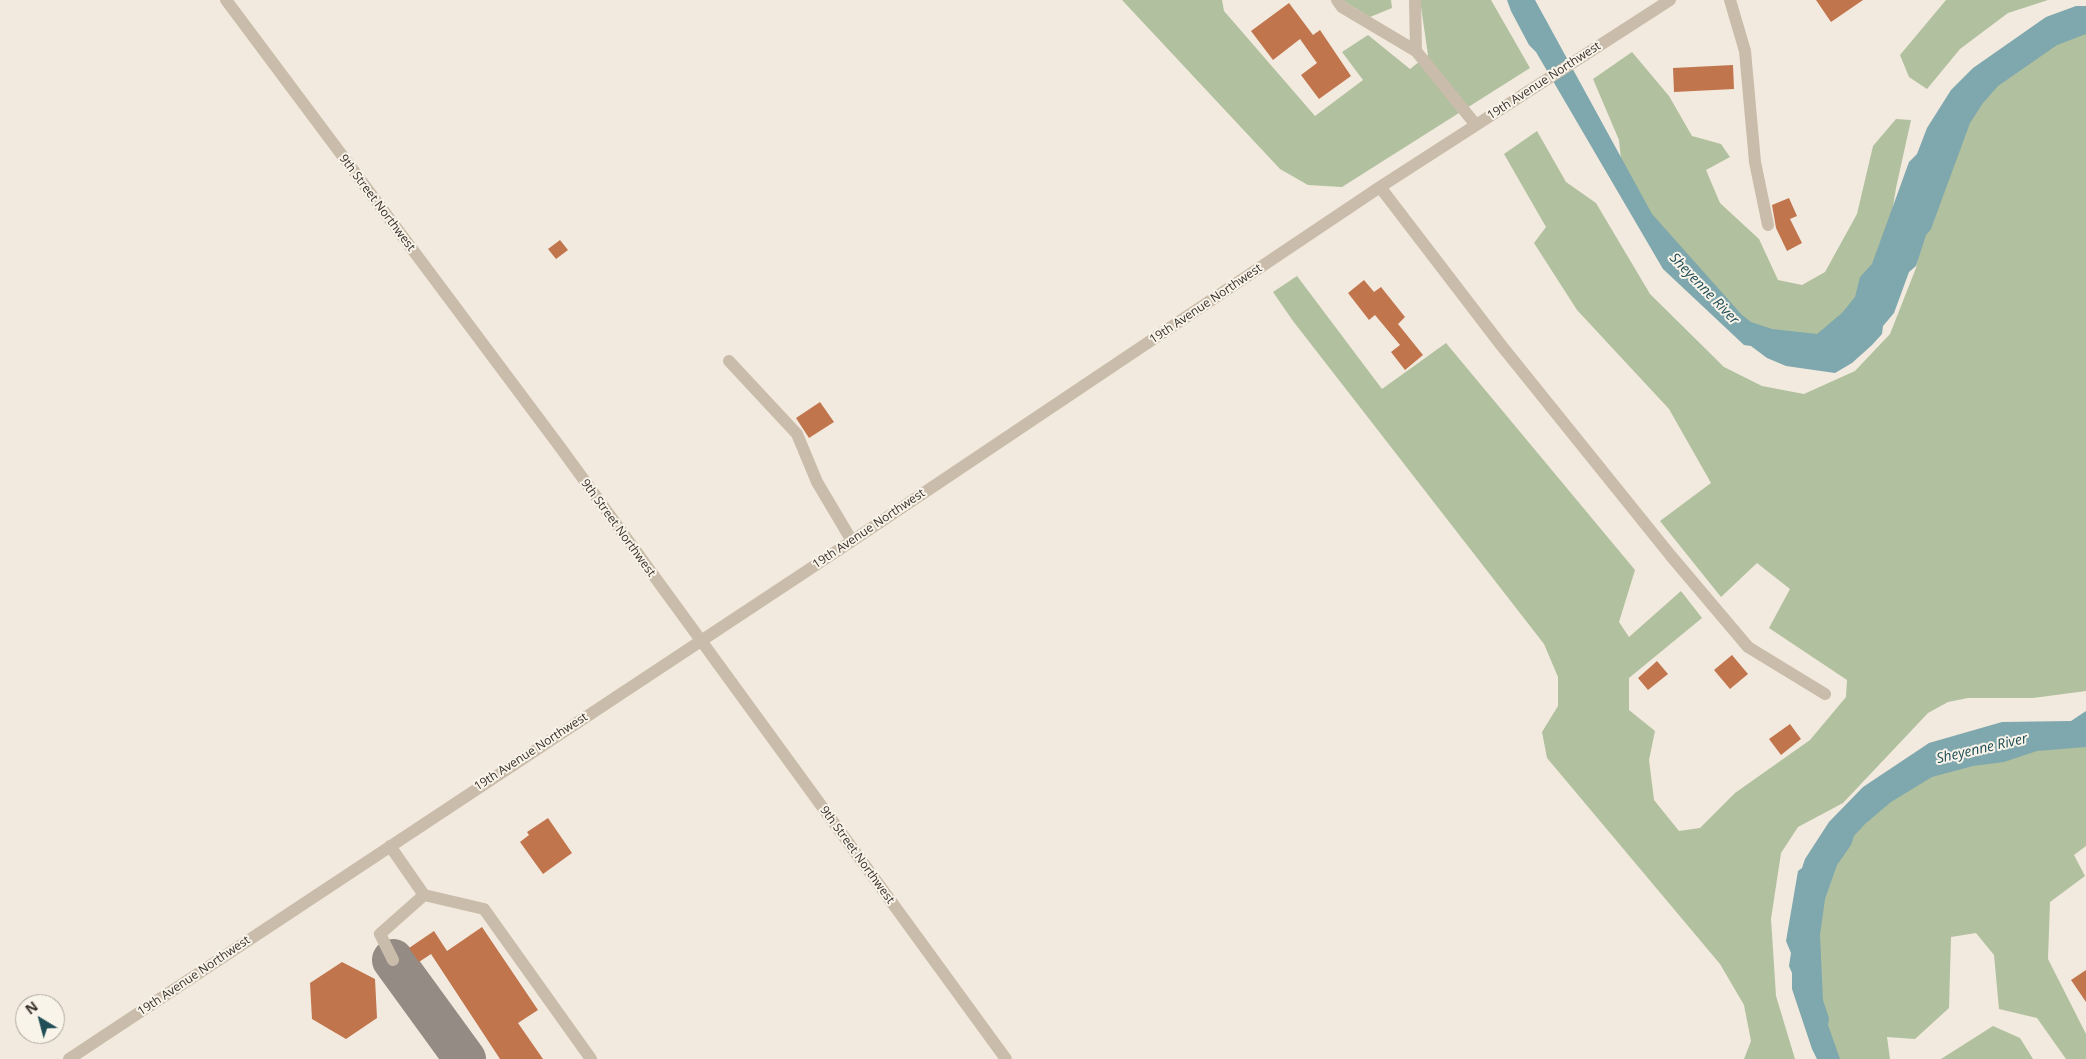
<!DOCTYPE html>
<style>
body{margin:0}
#map{position:relative;width:2086px;height:1059px;overflow:hidden;background:#f2eade;font-family:"Open Sans",sans-serif}
canvas{display:block}
.north{position:absolute;left:15px;top:994px;width:50px;height:50px;box-sizing:border-box;background:#f9f4ea;border:1px solid #aba59d;border-radius:50%;rotate:323deg;font-size:14px;font-weight:700;line-height:20px;text-align:center;color:#372f29}
.north::after{content:'';display:block;margin:auto;width:18px;height:22px;background:#204e57;clip-path:polygon(50% 0,100% 100%,50% 72%,0 100%)}
</style>
<div id="map">
<canvas width="2086" height="1059"></canvas>
<div class="north">N</div>
</div>
<script>
const c = document.querySelector('canvas').getContext('2d');
c.lineJoin = 'round';
function fillPath(path, color) { c.fillStyle = color; c.fill(path, 'evenodd'); }
const toPath = rows => new Path2D(rows.map(r => 'M' + r).join(''));
function strokePath(path, color, width, dash) { c.strokeStyle = color; c.lineWidth = width; c.lineCap = dash ? 'butt' : 'round'; c.setLineDash(dash || []); c.stroke(path); }
function write(font, color, halo, rows, align = 'center') {
  c.font = font + ' "Open Sans",sans-serif'; c.lineWidth = 4; c.setLineDash([]); c.textBaseline = 'middle'; c.strokeStyle = halo; c.fillStyle = color; for (const [text, x, y, turn = 0] of rows) {
    c.save(); c.translate(x, y); c.rotate((+turn || 0) * Math.PI / 180); c.textAlign = isNaN(turn) ? turn : align; if (halo) c.strokeText(text, 0, 0); c.fillText(text, 0, 0); c.restore();
  }
}
fillPath(toPath([
 [1122,0,1222,0,1224,11,1315,116,1363,80,1342,52,1368,35,1410,69,1428,55,1420,0,1491,0,1530,68,1342,187,1308,185,1280,169],
 [1342,0,1391,0,1392,8,1370,17],
 [1946,0,2048,0,2008,13,1960,49,1927,89,1909,77,1900,55],
 [2086,32,2086,691,2033,698,1968,698,1948,702,1928,713,1843,803,1798,827,1781,853,1771,919,1776,996,1795,1059,1744,1059,1751,1041,1744,1005,1720,964,1547,758,1542,732,1558,706,1558,677,1544,644,1293,321,1273,292,1297,276,1382,389,1446,343,1635,570,1619,622,1629,637,1681,591,1702,618,1629,678,1629,710,1655,731,1649,760,1654,800,1679,831,1700,828,1735,793,1810,740,1846,697,1847,680,1769,628,1790,589,1757,563,1721,597,1660,521,1711,483,1669,409,1577,310,1534,243,1546,227,1504,154,1537,131,1566,182,1596,203,1650,294,1724,367,1762,386,1804,394,1855,371,1890,334,1916,268,1945,133,2014,57],
 [1632,52,1669,96,1692,136,1721,144,1730,157,1706,170,1720,203,1759,239,1778,280,1802,285,1825,272,1857,214,1873,146,1896,119,1911,120,1896,188,1881,281,1855,325,1794,352,1713,307,1624,189,1619,140,1593,79],
 [2086,736,2086,846,2074,855,2085,876,2050,902,2048,959,2086,1034,2086,1059,2066,1059,2037,1018,1999,1009,1994,955,1976,933,1951,937,1949,1008,1915,1039,1887,1037,1890,1059,1832,1059,1810,973,1813,869,1898,778],
 [1993,1026,2020,1038,2033,1059,1941,1059]
]), '#b1c09e');
fillPath(toPath([
 [1507,0,1535,0,1652,214,1742,315,1751,322,1772,329,1817,334,1842,313,1855,297,1860,277,1872,264,1909,162,1917,154,1927,128,1951,90,1973,68,2046,17,2076,6,2086,6,2086,34,2057,45,1998,86,1983,103,1970,123,1931,229,1926,235,1916,266,1909,272,1894,313,1883,326,1882,334,1872,345,1852,363,1835,373,1786,366,1767,358,1751,346,1744,345,1663,269,1536,52,1529,45,1511,11],
 [2086,711,2086,747,2037,751,2004,762,1973,766,1932,777,1891,802,1865,824,1854,836,1851,845,1837,865,1825,899,1820,935,1823,1000,1829,1018,1828,1025,1840,1059,1817,1059,1812,1049,1792,989,1792,973,1789,966,1791,953,1786,941,1798,871,1802,868,1805,859,1829,822,1863,787,1929,743,2002,722,2071,721]
]), '#7ea7ae');
strokePath(toPath([
 [393,960,465,1059]
]), '#948c84', 42);
fillPath(toPath([
 [1816,0,1863,0,1831,22],
 [1289,3,1313,35,1320,30,1351,76,1319,99,1301,75,1317,63,1300,39,1273,60,1251,31],
 [1733,65,1734,89,1674,92,1673,68],
 [1789,198,1797,216,1790,219,1802,243,1787,251,1776,228,1772,205],
 [560,240,568,250,556,259,548,249],
 [1364,280,1374,292,1381,287,1405,317,1398,324,1423,355,1405,370,1391,352,1400,345,1375,315,1369,320,1348,293],
 [820,402,834,422,809,438,796,418],
 [1732,655,1748,674,1730,689,1714,670],
 [1657,661,1668,674,1648,690,1638,678],
 [1790,724,1801,739,1781,755,1769,739],
 [548,818,572,853,543,874,520,842,529,835,527,832],
 [482,927,538,1010,518,1023,543,1059,500,1059,431,954,419,962,409,948,434,931,447,951],
 [342,962,375,979,377,1018,346,1039,312,1019,310,983],
 [2086,970,2086,1002,2071,980]
]), '#c1754d');
strokePath(toPath([
 [226,0,560,447,1006,1059],
 [1337,0,1342,7,1416,51,1476,125],
 [1415,0,1416,51],
 [1730,0,1745,51,1755,162,1768,225],
 [1380,187,1501,345,1671,556,1748,647,1825,694],
 [729,361,797,434,817,482,852,541],
 [390,846,424,895,484,909,591,1059],
 [393,960,380,934,424,895],
 [69,1059,852,541,1380,187,1670,0]
]), '#cabcaa', 12);
write('12px', '#372f29', '#f9f4ea', [
 ["19th Avenue Northwest",1544,81,-33],
 ["9th Street Northwest",377,203,53],
 ["19th Avenue Northwest",1206,304,-34],
 ["9th Street Northwest",618,528,54],
 ["19th Avenue Northwest",869,529,-34],
 ["19th Avenue Northwest",531,752,-33],
 ["9th Street Northwest",857,855,54],
 ["19th Avenue Northwest",194,976,-34]
]);
write('italic 14px', '#204e57', '#f9f4ea', [
 ["Sheyenne River",1704,289,46],
 ["Sheyenne River",1982,749,-13]
]);
</script>
